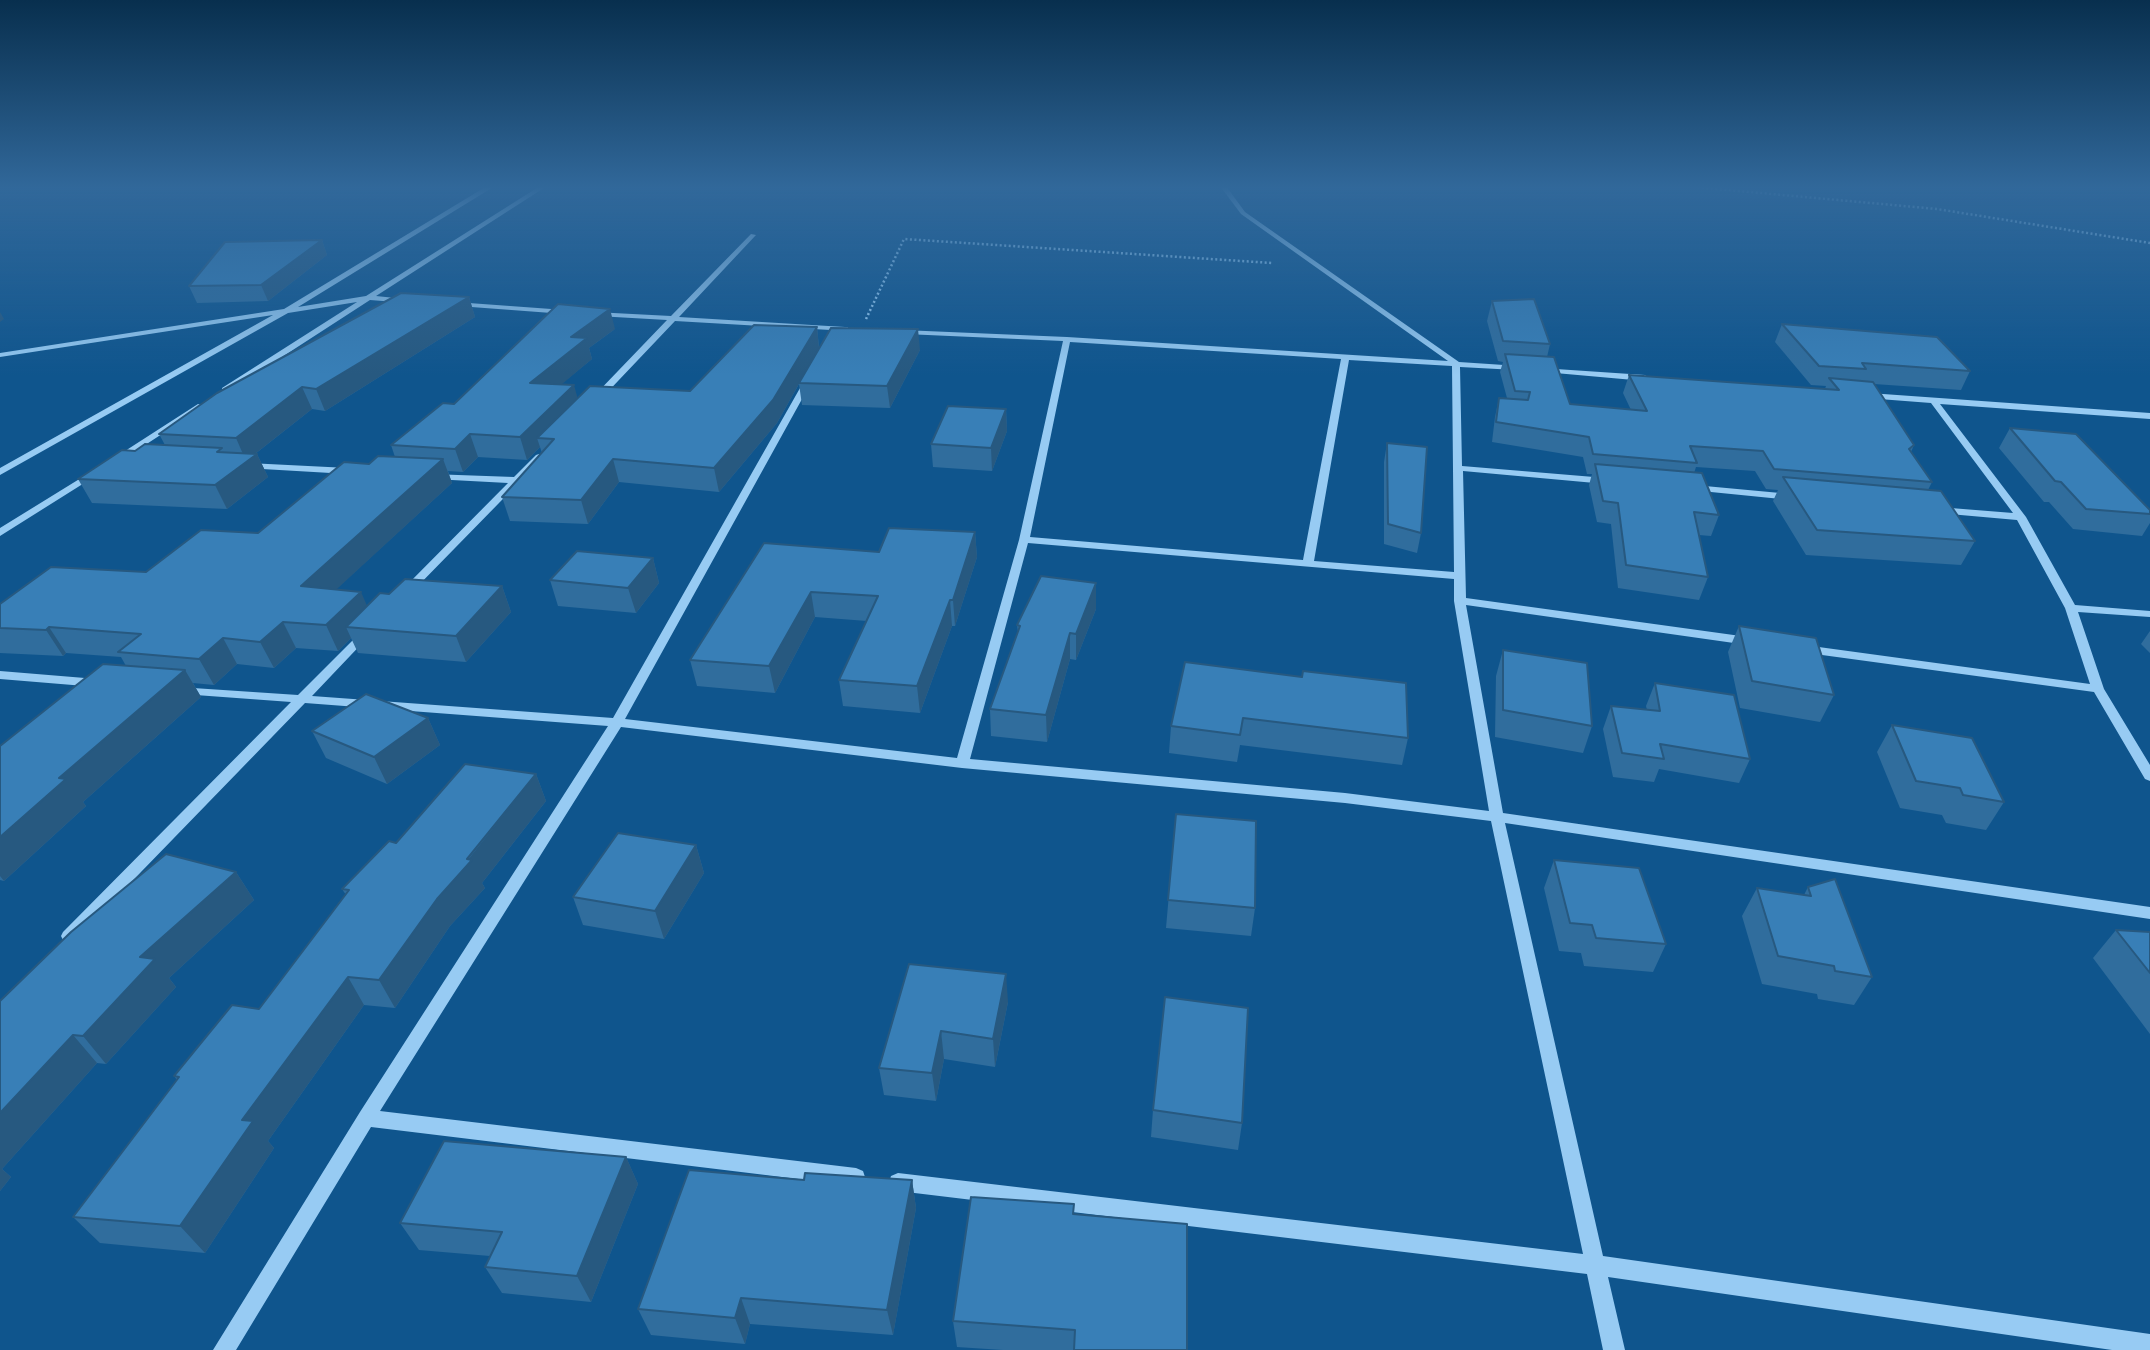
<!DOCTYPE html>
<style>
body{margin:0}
canvas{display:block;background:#0f558d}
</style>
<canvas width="2150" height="1350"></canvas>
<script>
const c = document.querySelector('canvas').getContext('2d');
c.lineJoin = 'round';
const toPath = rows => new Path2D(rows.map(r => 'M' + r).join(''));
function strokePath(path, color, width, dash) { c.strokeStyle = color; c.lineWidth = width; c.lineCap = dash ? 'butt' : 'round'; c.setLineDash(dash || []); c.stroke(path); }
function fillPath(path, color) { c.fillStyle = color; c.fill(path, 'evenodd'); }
strokePath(toPath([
 [1684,186,1937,209,2150,243],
 [866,319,904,239,1272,263]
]), '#97cbf3', 2.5, [2, 2.5]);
fillPath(toPath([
 [487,186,495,186,298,307,366,296,540,186,547,186,376,296,405,299,409,301,408,303,370,300,228,392,222,392,222,388,357,302,288,313,0,475,0,468,273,315,0,357,0,353,284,309,487,186],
 [1220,186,1226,186,1245,212,1459,362,1519,366,1520,368,1516,370,1460,367,1462,466,1606,478,1611,481,1606,484,1463,471,1466,598,1748,637,1754,641,1748,645,1466,605,1503,813,2150,907,2150,919,1505,823,1603,1256,2150,1334,2150,1350,2112,1350,1608,1277,1625,1350,1603,1350,1587,1274,898,1191,891,1188,889,1182,891,1176,898,1173,1583,1254,1491,821,1345,803,962,768,621,727,380,1111,856,1168,863,1171,865,1177,863,1183,856,1186,371,1127,236,1350,213,1350,360,1112,608,726,305,703,75,940,69,942,63,940,61,936,63,932,291,702,182,694,176,690,178,687,298,695,361,632,365,630,369,632,371,634,369,636,312,696,613,718,804,381,808,378,812,381,625,719,957,758,1019,540,1063,341,905,334,902,334,902,330,1067,337,1448,361,1241,214,1220,186],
 [1070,342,1341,359,1303,560,1030,537,1070,342],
 [1349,360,1452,366,1454,572,1314,561,1349,360],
 [1028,543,1454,579,1454,601,1489,811,1345,793,970,759,1028,543],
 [751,234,756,235,679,317,845,327,848,327,848,331,675,321,599,401,593,401,593,397,667,320,597,316,594,316,594,312,671,316,751,234],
 [455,302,565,310,569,312,565,314,458,306,454,304,455,302],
 [1541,368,1645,375,1649,378,1645,381,1544,372,1540,370,1541,368],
 [1869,393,2150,413,2150,419,1940,404,2026,517,2075,605,2150,611,2150,617,2078,612,2104,689,2150,765,2150,781,2145,779,2094,692,1800,652,1798,649,1800,646,1804,645,2090,684,2065,608,2017,520,1938,513,1933,510,1938,507,2013,513,1931,403,1866,398,1865,396,1869,393],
 [198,404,205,406,119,462,116,463,111,460,198,404],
 [539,454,542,455,542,459,411,593,403,593,401,591,403,589,508,483,433,479,430,478,430,474,514,477,536,455,539,454],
 [248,463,348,468,353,471,348,474,245,468,243,466,248,463],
 [94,470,97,471,97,475,0,536,0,528,94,470],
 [1694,485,1791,494,1796,497,1791,500,1691,490,1691,486,1694,485],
 [0,671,97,679,103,683,97,687,0,679,0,671]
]), '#97cbf3');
fillPath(toPath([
 [322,240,327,255,268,301,197,303,189,286],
 [469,297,475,317,325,411,312,409,255,454,257,454,268,477,227,509,92,503,78,479,135,451,165,445,159,434],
 [1492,301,1550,344,1547,357,1570,404,1631,410,1623,393,1629,375,1825,389,1826,386,1811,385,1775,342,1782,324,1970,371,1961,390,1874,384,1914,445,1911,452,1932,482,1928,490,1975,541,1961,565,1806,555,1773,501,1778,490,1766,489,1755,471,1696,467,1694,473,1719,515,1711,536,1699,535,1708,577,1699,600,1618,588,1611,524,1597,522,1589,485,1592,474,1587,474,1583,457,1492,442,1495,417,1499,398,1507,398,1500,372,1503,362,1498,361,1487,321],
 [817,327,819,347,920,350,890,408,802,405,799,384,777,423,719,492,619,482,588,524,510,521,502,497,542,453,540,447,527,460,478,457,463,472,448,471,452,483,336,589,367,606,389,594,502,586,511,612,466,662,358,653,351,638,338,651,296,648,274,668,237,664,214,685,193,683,201,697,83,802,86,806,4,881,0,880,0,746,126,666,121,657,66,653,63,656,0,653,0,604,146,572,258,533,369,464,395,457,391,445,454,404,615,329,589,348,592,359,561,384,578,399,690,391],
 [1006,409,1007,431,992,471,933,467,931,444],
 [2010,428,2150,510,2150,523,2142,536,2073,529,2049,502,2044,502,1999,448],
 [1387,443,1421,533,1417,553,1384,544,1384,462],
 [975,532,977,557,955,626,952,626,920,713,843,706,839,680,867,621,815,617,775,693,697,686,690,660,879,552],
 [653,558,659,583,636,613,558,606,550,580],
 [1096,583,1096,609,1076,660,1070,659,1047,742,991,736,990,709,1018,632,1017,625],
 [1739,626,1834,695,1820,722,1740,708,1728,652],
 [2150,631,2150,653,2141,644],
 [1503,650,1592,726,1583,753,1495,737,1496,676],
 [1185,662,1408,738,1402,765,1240,745,1237,762,1169,753,1171,726],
 [1655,683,1750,759,1739,783,1659,769,1654,782,1613,777,1603,729,1611,706,1647,710,1646,706],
 [428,718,440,745,387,784,326,758,312,731],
 [1892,725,2004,802,1986,830,1946,823,1942,815,1900,808,1877,752],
 [536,774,546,801,482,883,485,888,450,926,395,1008,364,1005,268,1141,274,1148,205,1253,100,1243,73,1217,177,1080,174,1076,259,1009,346,895,342,889,396,843],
 [1176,814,1255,908,1251,936,1166,928],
 [696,845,704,873,664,939,583,925,573,897],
 [1554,860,1666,944,1653,972,1584,966,1581,953,1559,951,1544,888],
 [236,872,254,900,169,978,176,987,106,1064,97,1063,2,1169,11,1177,0,1191,0,1001],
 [1808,887,1872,977,1854,1005,1818,999,1817,994,1762,984,1742,916,1757,888,1804,895],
 [2116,930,2150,932,2150,1034,2093,958],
 [909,964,1008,1002,995,1067,944,1059,936,1101,884,1095,879,1068],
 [1153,1110,1242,1123,1238,1150,1151,1137],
 [626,1157,638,1184,591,1302,502,1293,485,1267,490,1256,419,1250,400,1223],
 [804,1180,912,1180,916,1208,893,1335,750,1324,745,1344,651,1335,638,1309],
 [1074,1204,1074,1214,1187,1350,1003,1350,957,1347,953,1321]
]), '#306d9d');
fillPath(toPath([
 [322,240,327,255,268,301,261,285],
 [469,297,475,317,325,411,316,389],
 [610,309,615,329,589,348,592,359,537,405,530,383,571,337],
 [0,312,4,319,0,322],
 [817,327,819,348,777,423,719,492,714,468],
 [918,329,920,350,890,408,887,386],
 [574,385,580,407,537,438,540,447,527,460,520,437],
 [302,387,312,409,246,461,236,438],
 [1006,409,1007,431,992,471,991,448],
 [470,434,478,457,463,472,455,449],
 [257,454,268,477,227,509,215,485],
 [443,459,452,483,313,611,301,586],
 [613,459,619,482,588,524,581,500],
 [975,532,977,557,955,626,953,600],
 [653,558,659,583,636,613,628,588],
 [1096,583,1096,609,1076,660,1076,634],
 [502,586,511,612,466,662,456,636],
 [361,592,372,617,346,627,351,638,338,651,326,625],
 [811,592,815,617,775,693,769,666],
 [950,600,952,626,920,713,917,686],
 [283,622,296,648,274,668,260,642],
 [49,627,66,653,63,656,46,630],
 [1070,633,1070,659,1047,742,1046,715],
 [223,638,237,664,214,685,199,659],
 [185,670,201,697,83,802,86,806,4,881,0,876,0,837,59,778],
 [428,718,440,745,387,784,374,757],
 [536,774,546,801,482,883,485,888,450,926,395,1008,379,980,437,899],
 [696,845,704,873,664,939,655,911],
 [236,872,254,900,169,978,176,987,106,1064,83,1036,140,957],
 [1006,974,1008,1002,995,1067,993,1039],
 [348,977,364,1005,268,1141,274,1148,205,1253,180,1226,242,1120],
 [941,1031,944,1059,936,1101,932,1073],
 [73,1035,97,1063,2,1169,11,1177,0,1191,0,1113],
 [626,1157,638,1184,591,1302,577,1276],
 [912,1180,916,1208,893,1335,887,1310],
 [741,1298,750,1324,745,1344,735,1318]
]), '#275980');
const building = toPath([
 [322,240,261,285,189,286,225,242,322,240],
 [401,293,469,297,316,389,302,387,236,438,159,434,217,393,401,293],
 [1534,299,1550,344,1503,341,1492,301,1534,299],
 [558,304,610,309,571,337,587,338,530,383,574,385,520,437,470,434,455,449,391,445,443,403,454,404,558,304],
 [1782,324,1937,337,1970,371,1862,363,1866,369,1819,366,1782,324],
 [754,325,817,327,773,400,714,468,613,459,581,500,502,497,554,439,537,438,590,386,690,391,754,325],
 [831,328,918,329,887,386,799,383,831,328],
 [1505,354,1554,357,1570,404,1647,411,1629,375,1839,390,1829,378,1873,382,1914,445,1909,449,1932,482,1774,469,1763,451,1690,446,1697,463,1593,454,1589,437,1496,422,1499,398,1528,400,1530,392,1515,391,1505,354],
 [948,406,1006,409,991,448,931,444,948,406],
 [2010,428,2076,434,2150,510,2150,514,2086,509,2061,482,2055,481,2010,428],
 [1387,443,1427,447,1421,533,1388,524,1387,443],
 [145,444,222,448,217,452,257,454,215,485,78,479,122,450,135,451,145,444],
 [378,456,443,459,301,586,361,592,326,625,283,622,260,642,223,638,199,659,118,652,141,634,49,627,46,630,0,628,0,604,51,567,146,572,201,530,258,533,344,462,369,464,378,456],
 [1595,464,1702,473,1719,515,1694,512,1708,577,1626,565,1618,503,1603,501,1595,464],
 [1783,477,1941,491,1975,541,1817,530,1783,477],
 [889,528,975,532,953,600,950,600,917,686,839,680,878,596,811,592,769,666,690,660,764,543,879,552,889,528],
 [577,551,653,558,628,588,550,580,577,551],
 [1041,576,1096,583,1076,634,1070,633,1046,715,990,709,1020,626,1017,625,1041,576],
 [405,579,502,586,456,636,346,627,380,593,389,594,405,579],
 [1739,626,1816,638,1834,695,1752,681,1739,626],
 [1503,650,1587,663,1592,726,1503,710,1503,650],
 [1185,662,1302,677,1303,671,1406,683,1408,738,1243,718,1240,735,1171,726,1185,662],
 [103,664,185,670,59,778,66,779,0,837,0,746,103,664],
 [1655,683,1734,695,1750,759,1660,744,1664,759,1622,753,1611,706,1660,711,1655,683],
 [366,694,428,718,374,757,312,731,366,694],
 [1892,725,1972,738,2004,802,1963,795,1960,788,1916,781,1892,725],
 [465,764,536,774,467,859,472,860,437,899,379,980,348,977,242,1120,253,1121,180,1226,73,1217,179,1077,174,1076,232,1005,259,1009,349,890,342,889,389,841,396,843,465,764],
 [1176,814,1256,821,1255,908,1168,900,1176,814],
 [618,833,696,845,655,911,573,897,618,833],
 [166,854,236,872,140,957,155,959,83,1036,73,1035,0,1113,0,1001,71,932,166,854],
 [1554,860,1639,868,1666,944,1596,938,1592,925,1570,923,1554,860],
 [1835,879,1872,977,1835,971,1834,966,1778,956,1757,888,1811,896,1808,887,1835,879],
 [2116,930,2150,932,2150,973,2116,930],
 [909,964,1006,974,993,1039,941,1031,932,1073,879,1068,909,964],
 [1165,997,1248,1008,1242,1123,1153,1110,1165,997],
 [444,1141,626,1157,577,1276,485,1267,502,1232,400,1223,444,1141],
 [689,1170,804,1180,805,1173,912,1180,887,1310,741,1298,735,1318,638,1309,689,1170],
 [971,1197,1074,1204,1073,1214,1187,1224,1187,1350,1074,1350,1075,1330,953,1321,971,1197]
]);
fillPath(building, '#387fb7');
strokePath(building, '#275980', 2);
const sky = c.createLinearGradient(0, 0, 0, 375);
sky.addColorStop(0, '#082f4e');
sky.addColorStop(0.5, '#31689a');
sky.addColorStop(1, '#31689a00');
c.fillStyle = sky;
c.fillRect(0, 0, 2150, 375);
</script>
